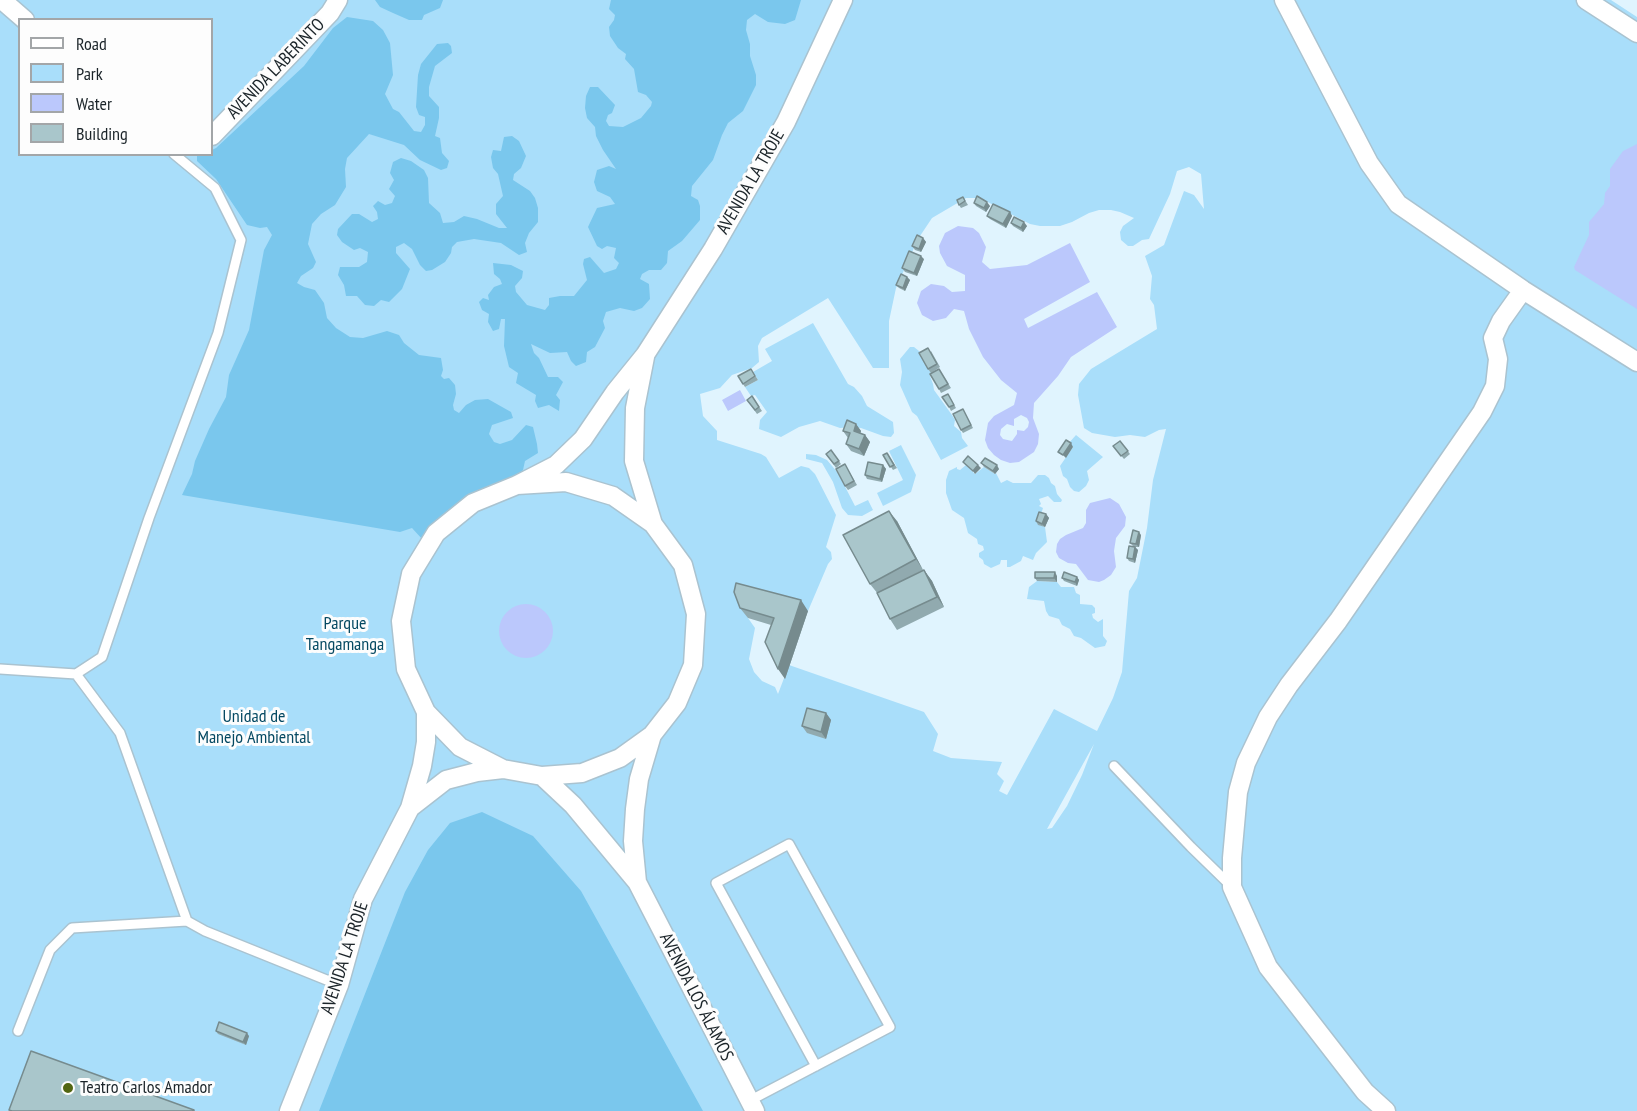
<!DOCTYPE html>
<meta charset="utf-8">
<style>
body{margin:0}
#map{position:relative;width:1637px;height:1111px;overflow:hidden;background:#e0f4fe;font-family:"PT Sans Narrow",sans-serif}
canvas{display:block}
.legend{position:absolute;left:18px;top:18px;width:195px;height:138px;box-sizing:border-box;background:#fdfdfd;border:2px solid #a3a6a8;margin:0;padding:8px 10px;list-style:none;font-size:18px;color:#1b2429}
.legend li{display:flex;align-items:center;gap:12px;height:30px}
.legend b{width:30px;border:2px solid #a3a6a8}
</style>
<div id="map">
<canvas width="1637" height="1111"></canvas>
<ul class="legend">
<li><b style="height:8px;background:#fff"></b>Road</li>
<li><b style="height:16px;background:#a9defa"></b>Park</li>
<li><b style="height:16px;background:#bbc8fc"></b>Water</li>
<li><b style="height:16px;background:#a9c6cb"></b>Building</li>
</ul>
</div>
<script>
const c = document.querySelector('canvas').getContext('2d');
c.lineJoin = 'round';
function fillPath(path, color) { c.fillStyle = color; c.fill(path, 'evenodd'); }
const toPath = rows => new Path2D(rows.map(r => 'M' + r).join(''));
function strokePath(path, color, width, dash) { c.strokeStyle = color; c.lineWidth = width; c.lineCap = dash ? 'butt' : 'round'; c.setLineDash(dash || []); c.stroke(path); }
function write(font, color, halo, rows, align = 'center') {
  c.font = font + ' "PT Sans Narrow",sans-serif'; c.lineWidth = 6; c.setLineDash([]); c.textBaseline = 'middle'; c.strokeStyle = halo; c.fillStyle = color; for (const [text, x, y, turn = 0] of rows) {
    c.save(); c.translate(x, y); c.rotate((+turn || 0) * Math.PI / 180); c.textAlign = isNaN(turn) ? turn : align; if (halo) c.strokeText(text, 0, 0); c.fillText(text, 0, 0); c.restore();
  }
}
fillPath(toPath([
 [0,0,1611,0,1637,17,1637,1111,0,1111],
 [20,20,212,20,212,154,20,154],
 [1189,167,1201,174,1204,209,1194,195,1184,191,1164,245,1145,256,1152,276,1150,299,1154,305,1157,329,1091,369,1079,384,1078,395,1084,428,1092,433,1115,437,1130,435,1145,437,1159,430,1166,429,1153,480,1147,528,1137,578,1129,591,1122,672,1113,698,1097,731,1054,709,1007,795,999,791,1004,781,997,774,1002,762,951,758,933,751,938,734,924,712,789,665,778,694,775,687,762,681,754,672,749,659,755,628,748,618,744,594,808,611,828,564,832,559,831,552,826,547,836,515,815,474,809,468,801,466,779,478,766,457,761,454,717,440,717,431,703,416,700,394,720,388,732,375,752,368,759,362,758,346,762,338,828,298,873,368,889,368,889,321,896,288,918,239,932,218,966,198,980,198,1030,224,1040,226,1060,226,1072,222,1089,213,1099,210,1111,210,1120,212,1134,218,1123,226,1120,232,1121,240,1128,246,1133,246,1142,240,1149,239,1170,194,1177,171],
 [1094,744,1082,775,1067,806,1052,828,1047,829],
 [813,323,848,384,854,387,862,396,867,406,893,422,894,433,891,437,883,436,861,428,852,427,840,428,820,421,799,427,781,437,759,429,760,420,767,412,755,395,751,396,745,387,758,380,753,372,772,361,765,349],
 [910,347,914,347,924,355,922,357,931,373,930,376,933,384,934,390,952,415,955,420,954,426,961,432,962,438,968,446,941,460,917,416,912,412,900,385,902,372,900,359],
 [1076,435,1103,457,1087,471,1089,480,1086,486,1079,492,1074,491,1070,487,1067,479,1063,476,1060,466,1073,447,1068,444],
 [901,445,916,475,911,492,883,506,877,493,903,480,889,451],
 [806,454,816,455,827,460,838,473,855,506,868,500,873,510,862,516,848,515,842,508,833,482,822,463,806,459],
 [966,465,975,474,984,467,995,474,996,473,1001,483,1007,480,1013,483,1031,483,1038,475,1045,475,1049,478,1051,483,1055,486,1057,494,1062,500,1061,502,1054,502,1048,496,1039,499,1041,504,1039,506,1043,508,1038,524,1045,527,1047,542,1036,553,1033,560,1023,556,1021,561,1010,567,1007,567,1007,560,1001,560,1000,564,991,568,984,564,983,560,979,557,979,553,984,550,983,546,978,544,977,539,968,533,964,518,952,510,946,493,946,480,949,471,957,467,957,469,960,470],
 [1037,581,1057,582,1061,587,1074,587,1076,593,1080,595,1080,604,1092,605,1095,608,1095,613,1092,614,1093,618,1098,622,1103,619,1103,636,1107,641,1105,646,1095,648,1081,638,1074,636,1070,629,1062,625,1059,619,1049,616,1046,611,1044,601,1027,599,1029,587]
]), '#a9defa');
fillPath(toPath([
 [375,0,443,0,440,8,424,15,422,20,409,20,393,13,380,7],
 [611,0,801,0,795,20,785,24,768,22,755,14,747,20,746,30,750,44,750,56,756,75,756,85,743,111,728,123,722,135,713,160,692,186,691,196,698,200,700,206,700,220,682,241,668,251,667,263,661,270,649,270,642,274,640,279,649,284,650,299,642,308,634,311,620,308,606,312,603,321,605,328,595,347,587,352,586,362,576,366,571,361,567,352,550,353,531,344,534,353,539,358,548,377,558,377,563,382,556,395,560,400,559,411,549,405,538,408,535,401,536,395,516,383,518,373,509,367,504,346,505,319,501,319,499,329,493,331,488,322,489,314,482,310,479,302,483,298,489,300,488,295,494,287,502,284,500,279,494,274,493,263,511,265,523,271,522,278,515,286,516,292,527,305,545,310,549,305,549,298,560,296,574,296,587,280,583,264,584,259,590,257,604,273,616,269,619,263,614,258,616,248,607,246,602,249,597,246,588,227,597,208,615,204,610,197,597,191,594,182,597,170,609,166,616,169,603,150,596,136,595,127,587,118,585,108,586,96,590,87,598,87,615,105,612,113,608,115,606,121,609,126,623,127,641,118,651,106,652,102,646,95,638,92,634,69,625,59,626,54,618,48,610,36,609,27,614,20,615,15,609,9],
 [347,17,373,21,383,30,390,43,393,75,385,94,393,109,399,112,414,131,421,132,425,125,425,117,419,115,416,107,418,75,421,64,437,44,448,43,451,46,452,53,435,66,429,87,429,96,439,107,439,118,435,136,440,138,442,153,449,161,447,168,441,170,420,160,404,145,369,134,347,158,345,169,346,187,335,205,321,214,312,224,308,244,316,262,313,268,301,276,297,283,304,287,315,290,324,303,327,318,336,328,350,337,363,338,387,331,399,335,404,343,419,355,441,358,443,370,441,376,444,379,449,378,455,385,456,394,453,405,454,410,459,413,466,405,475,400,488,399,511,412,513,418,492,425,489,434,494,442,500,444,512,440,526,425,533,427,537,444,538,453,525,461,523,470,512,485,423,540,412,528,400,532,182,495,192,474,195,461,209,429,226,397,229,375,249,330,264,250,272,235,267,227,260,228,247,225,216,179,197,161,197,155,212,154,212,150,216,148,304,66,333,28],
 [512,136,519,141,526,156,521,168,514,174,513,180,530,191,535,198,538,208,538,222,529,233,525,243,527,252,519,255,501,243,474,239,457,242,452,247,451,253,445,262,432,270,426,271,420,265,412,249,404,243,396,247,396,253,410,269,402,289,389,302,381,300,374,306,365,305,357,296,346,296,344,285,338,275,340,267,359,267,367,262,368,252,360,248,354,250,342,242,337,235,338,229,352,214,359,214,372,222,378,219,377,212,373,206,378,201,385,205,392,203,395,196,389,189,394,180,390,173,393,162,401,158,411,161,424,170,428,178,429,203,440,213,443,223,454,222,464,216,477,219,499,228,507,228,496,214,496,204,503,196,498,174,493,168,491,157,493,150,501,151,504,137],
 [482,812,533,836,581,891,703,1111,319,1111,405,892,428,850,450,823]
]), '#7ac7ed');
fillPath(toPath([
 [1637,144,1637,309,1575,270,1574,267,1589,235,1589,222,1604,204,1605,193,1610,186,1610,169,1623,151],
 [958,226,973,228,979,233,986,247,982,262,990,269,1027,265,1070,243,1090,282,1024,319,1028,328,1097,292,1117,327,1071,357,1058,376,1034,403,1033,418,1039,434,1038,444,1034,452,1019,462,1010,463,1001,460,994,455,988,448,985,440,988,423,994,416,1014,405,1017,393,1001,380,983,357,969,329,964,311,954,309,946,318,933,321,922,315,917,303,921,291,931,284,944,286,952,292,965,291,965,275,947,266,940,253,939,246,945,233],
 [1021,415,1027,418,1029,422,1028,427,1024,431,1017,430,1017,434,1012,441,1003,439,1000,435,1001,429,1007,424,1014,426,1014,419],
 [740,390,746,401,728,411,722,400],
 [1110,498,1119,504,1126,517,1125,526,1116,538,1114,551,1116,567,1111,575,1104,580,1099,582,1088,580,1076,564,1068,563,1059,558,1056,552,1057,544,1060,539,1066,535,1083,528,1086,523,1086,510,1090,503],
 '499 631a27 27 0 1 1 54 0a27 27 0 1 1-54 0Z'
]), '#bbc8fc');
const lane = toPath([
 [0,669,76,674,102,657,149,518,218,333,241,240,215,188,174,154],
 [76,674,120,733,187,921,205,931,339,985],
 [1114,766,1191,847,1230,885],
 [18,1031,50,950,72,928,187,921],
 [749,1101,890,1027,789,844,716,883,816,1066]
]);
const street = toPath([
 [2,0,25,20],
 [1284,0,1369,163,1398,204,1523,290,1637,362],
 [1586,0,1637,33],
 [212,136,330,13,338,0],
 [645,357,635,408,634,461,653,524],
 [517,485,566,482,613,496,653,524,683,565,696,614,693,665,677,703,652,735,620,758,582,773,542,776,503,769,460,747,426,712,406,669,401,621,411,574,436,533,473,503,517,485,556,465,583,439,615,392,645,355,713,249,786,122,843,0],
 [542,776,573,805,637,882,755,1111],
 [410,808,446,780,477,772,503,769],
 [637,882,633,841,635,809,639,779,652,735],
 [289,1111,339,985,363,899,410,808,422,766,426,742,426,712],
 [1386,1111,1365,1092,1268,967,1232,887,1232,858,1238,792,1246,763,1268,717,1289,685,1338,621,1482,412,1495,386,1498,359,1493,338,1501,321,1523,290]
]);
strokePath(lane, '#aac3d0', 12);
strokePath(street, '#aac3d0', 21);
strokePath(lane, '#fff', 9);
strokePath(street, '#fff', 18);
fillPath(toPath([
 [963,197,968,205,961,208,959,205],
 [974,203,990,206,986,212,976,206],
 [1010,212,1012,216,1006,228,990,219,987,216],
 [1011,223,1027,226,1023,232,1013,226],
 [923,238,926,242,921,252,915,250,912,246],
 [924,259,917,276,905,272,902,268],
 [907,277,910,280,905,291,899,288,896,285],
 [931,351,940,367,931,373,928,369],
 [751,369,758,380,745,387,743,384],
 [939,369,951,388,941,393,939,389],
 [948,394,956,408,951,411,949,407],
 [752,396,762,411,757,414,747,400],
 [963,409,973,428,963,433,961,430],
 [856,424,861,431,860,433,865,435,870,442,864,456,851,451,846,444,848,438,843,431],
 [1120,441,1130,454,1124,459,1113,446],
 [831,450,841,464,836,468,826,454],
 [887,453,897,468,893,470,883,455],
 [981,463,999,469,995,474,984,467],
 [883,465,886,469,882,482,867,479,865,475],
 [847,468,857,485,848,490,845,486],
 [1046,514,1049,518,1045,527,1038,525,1036,521],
 [897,521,923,570,898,583,924,570,932,581,944,607,897,630,890,619,878,594,870,584],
 [1141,535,1139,547,1135,547,1138,550,1135,563,1129,561,1127,558,1133,546,1130,543],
 [1057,576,1057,582,1037,581,1035,578],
 [1077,577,1079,580,1077,586,1064,581,1062,578],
 [740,608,808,611,785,679,771,625,748,618],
 [826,713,831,720,826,739,807,733,802,726],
 [216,1031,249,1036,246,1045,218,1034]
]), '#91aaaf');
fillPath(toPath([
 [987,202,990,206,986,212,984,208],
 [1010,212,1012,216,1006,228,1003,224],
 [1024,222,1027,226,1023,232,1021,228],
 [923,238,926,242,921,252,919,249],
 [921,256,924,259,917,276,914,273],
 [907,277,910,280,905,291,903,288],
 [856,424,861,431,859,438,854,431],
 [865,435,870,442,864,456,859,449],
 [1071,443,1073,447,1066,458,1063,455],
 [883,465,886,469,882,482,880,479],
 [978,465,981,468,975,474,973,471],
 [997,465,999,469,995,474,993,471],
 [889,511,897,521,923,570,916,559],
 [1046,514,1049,518,1045,527,1042,524],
 [1139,532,1141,535,1139,547,1136,544],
 [1135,547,1138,550,1135,563,1133,559],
 [924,570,932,581,944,607,937,597],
 [1055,572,1057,576,1057,582,1054,578],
 [1077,577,1079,580,1077,586,1075,582],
 [801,600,808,611,785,679,778,669],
 [826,713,831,720,826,739,821,732],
 [247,1033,249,1036,246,1045,243,1042]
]), '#768b8e');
const building = toPath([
 [977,196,987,202,984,208,974,203,977,196],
 [963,197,965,201,959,205,957,200,963,197],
 [993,204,1010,212,1003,224,987,216,993,204],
 [1014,217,1024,222,1021,228,1011,223,1014,217],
 [917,235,923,238,919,249,912,246,917,235],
 [909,251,921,256,914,273,902,268,909,251],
 [901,274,907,277,903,288,896,285,901,274],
 [928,348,937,364,928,369,919,353,928,348],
 [751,369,755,376,743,384,738,376,751,369],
 [939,369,948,384,939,389,930,374,939,369],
 [948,394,954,405,949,407,942,397,948,394],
 [752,396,759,407,755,410,747,400,752,396],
 [963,409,971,425,961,430,953,414,963,409],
 [847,420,856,424,854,431,865,435,859,449,846,444,850,433,843,431,847,420],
 [1066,440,1071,443,1063,455,1058,452,1066,440],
 [1120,441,1128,451,1121,456,1113,446,1120,441],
 [831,450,839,461,834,464,826,454,831,450],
 [887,453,894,465,890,467,883,455,887,453],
 [968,456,978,465,973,471,963,462,968,456],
 [985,458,997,465,993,471,981,463,985,458],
 [868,462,883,465,880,479,865,475,868,462],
 [845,464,854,481,845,486,836,469,845,464],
 [889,511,916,559,870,584,843,535,889,511],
 [1039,512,1046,514,1042,524,1036,521,1039,512],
 [1133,530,1139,532,1136,544,1130,543,1133,530],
 [1129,546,1135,547,1133,559,1127,558,1129,546],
 [924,570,937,597,890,619,877,593,924,570],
 [1035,572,1055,572,1054,578,1035,578,1035,572],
 [1064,572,1077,577,1075,582,1062,578,1064,572],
 [736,583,801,600,778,669,765,642,774,618,740,608,734,592,736,583],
 [807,708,826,713,821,732,802,726,807,708],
 [219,1022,247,1033,243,1042,216,1031,219,1022],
 [31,1051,194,1110,194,1111,12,1111,9,1110,31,1051]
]);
fillPath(building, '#a9c6cb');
strokePath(building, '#768b8e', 1.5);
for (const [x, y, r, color] of [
 [68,1088,6,"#526612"]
]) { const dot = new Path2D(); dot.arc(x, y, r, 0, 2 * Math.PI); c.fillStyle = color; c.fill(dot); strokePath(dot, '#fdfdfd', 2); }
write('18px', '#1b2429', '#fdfdfd', [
 ["AVENIDA LABERINTO",276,69,-46],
 ["AVENIDA LA TROJE",751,182,-60],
 ["AVENIDA LA TROJE",345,958,-72],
 ["AVENIDA LOS ÁLAMOS",696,997,63]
]);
write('18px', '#054962', '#fdfdfd', [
 ["Parque",345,624],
 ["Tangamanga",345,645],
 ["Unidad de",254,717],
 ["Manejo Ambiental",254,738]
]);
write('18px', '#1b2429', '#fdfdfd', [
 ["Teatro Carlos Amador",80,1088]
], 'left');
</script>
